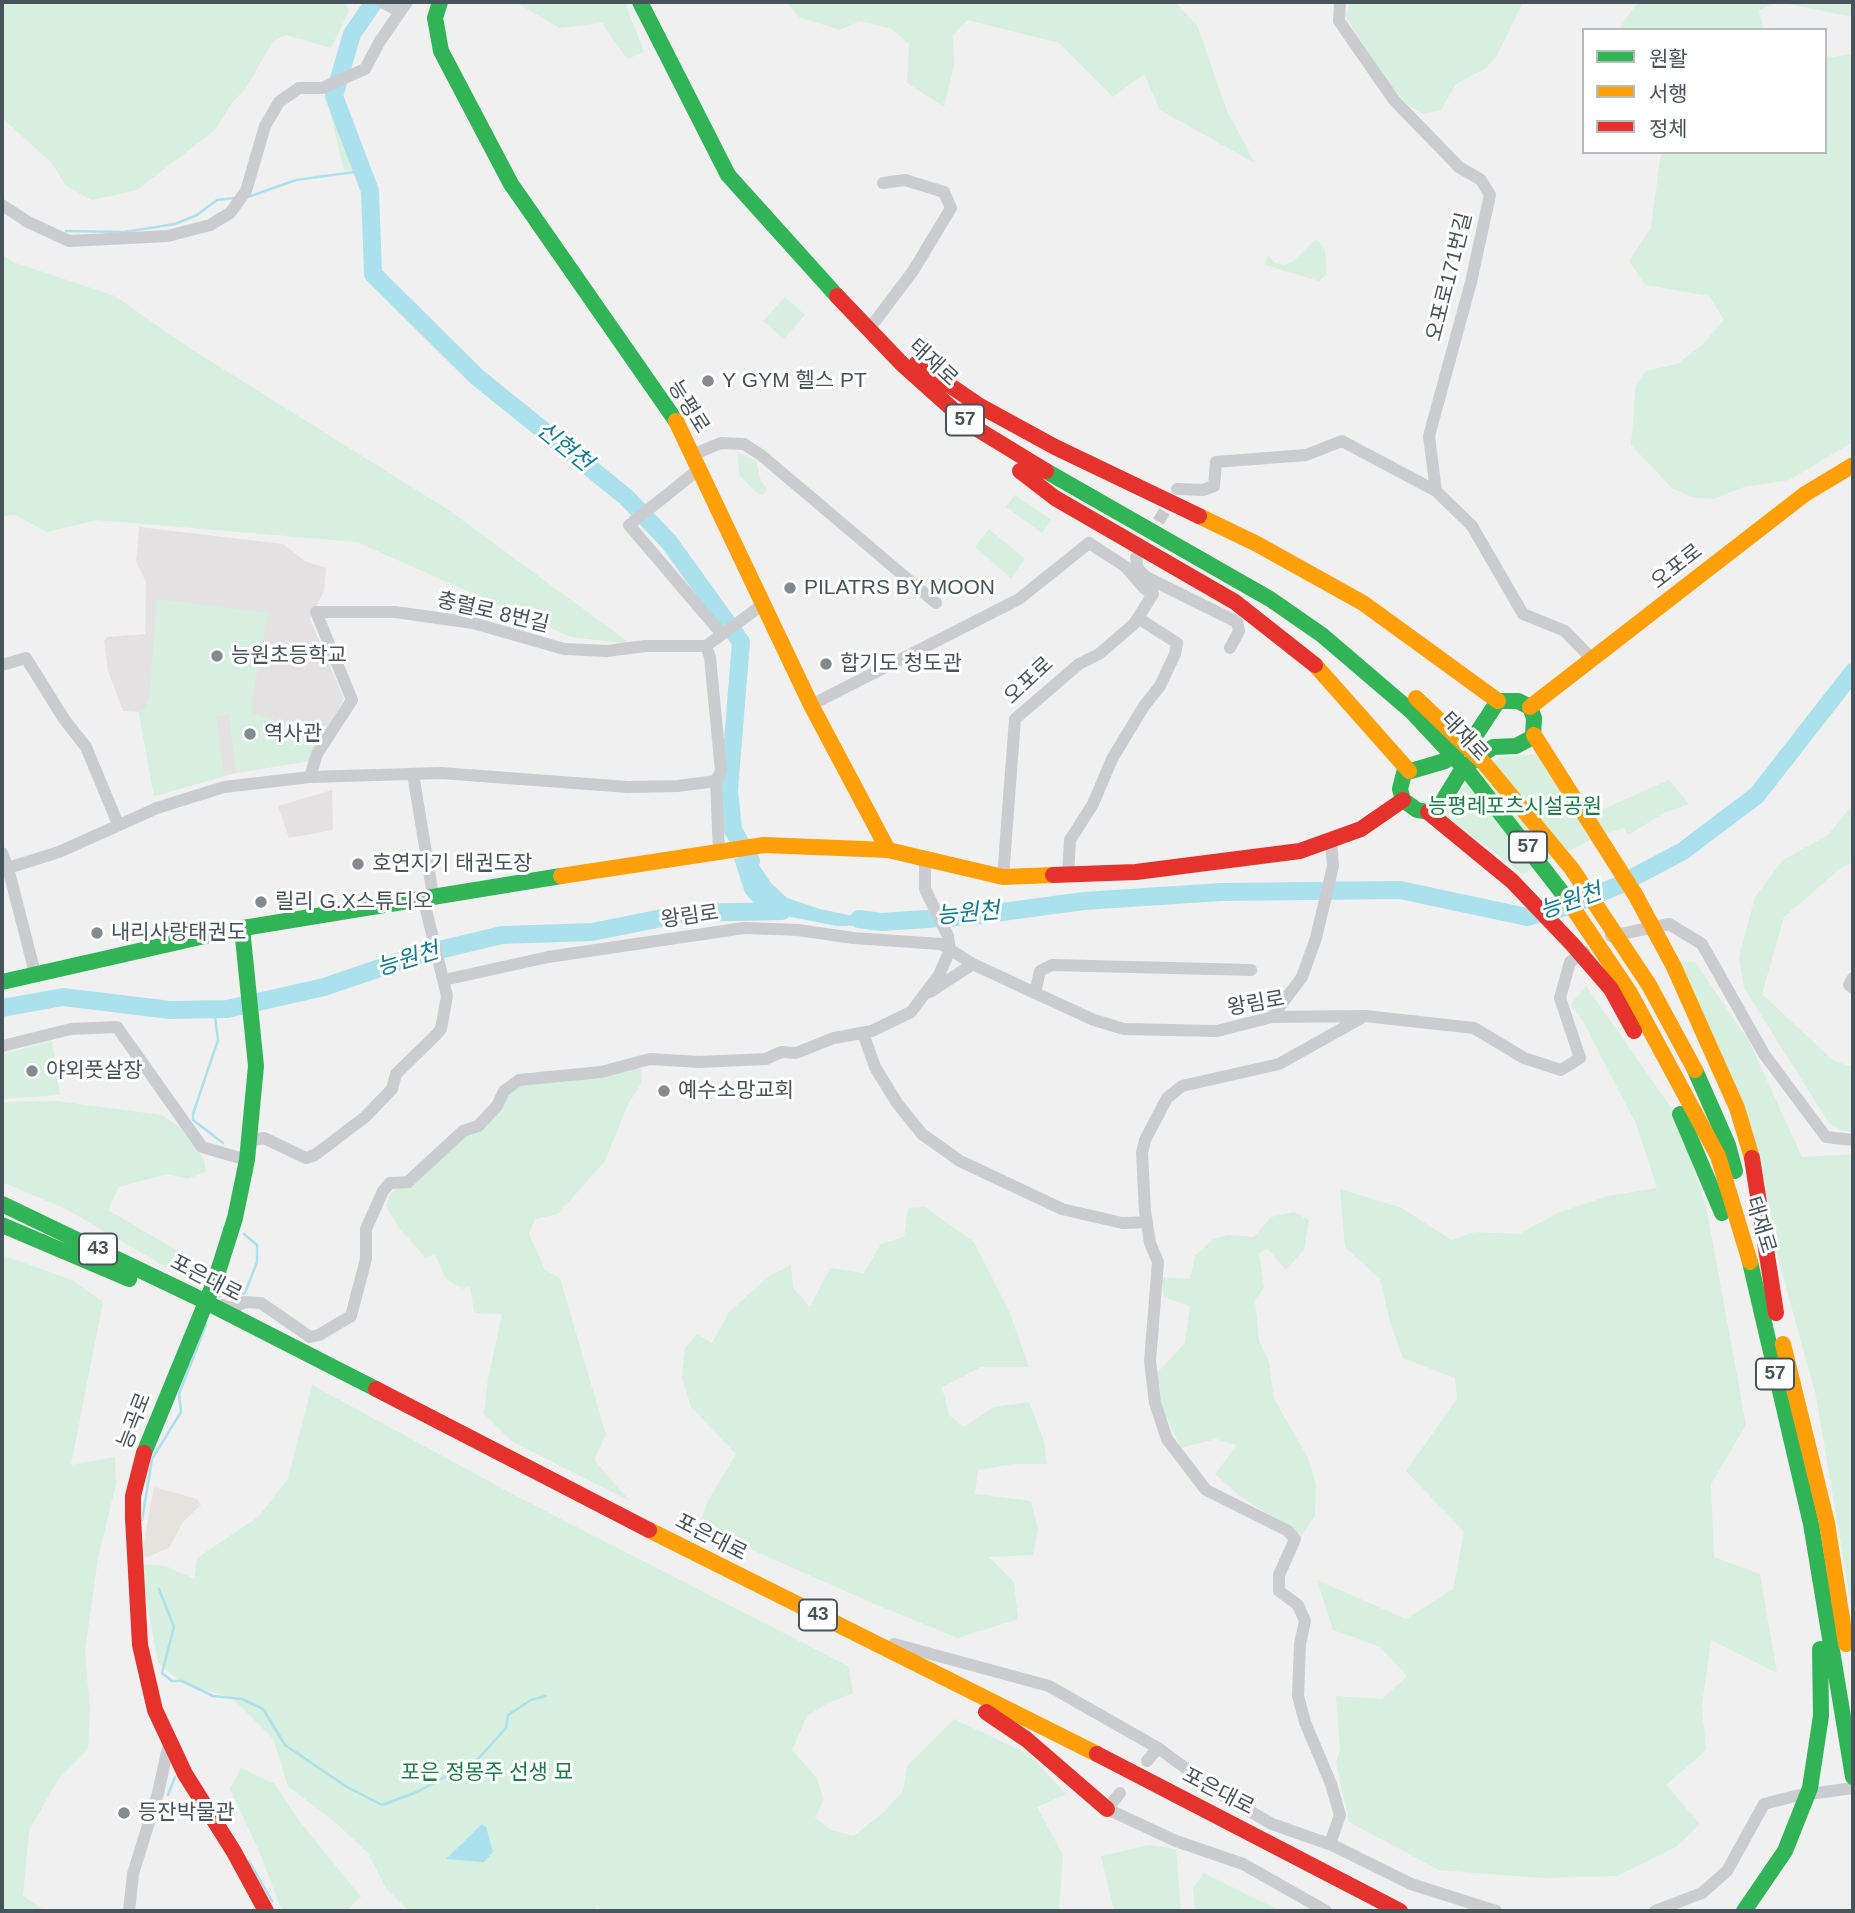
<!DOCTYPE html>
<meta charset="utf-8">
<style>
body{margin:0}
#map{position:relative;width:1855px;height:1913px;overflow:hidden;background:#f1f0f0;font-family:Helvetica,"Noto Sans KR",sans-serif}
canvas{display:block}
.frame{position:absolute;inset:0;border:4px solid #48545c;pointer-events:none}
.legend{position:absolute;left:1582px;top:28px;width:245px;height:126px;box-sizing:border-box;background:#fff;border:2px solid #b6bbbe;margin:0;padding:9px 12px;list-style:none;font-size:21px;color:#48545c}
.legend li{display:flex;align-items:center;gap:14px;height:35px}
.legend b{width:35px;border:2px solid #b6bbbe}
</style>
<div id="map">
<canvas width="1855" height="1913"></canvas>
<div class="frame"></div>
<ul class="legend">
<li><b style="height:9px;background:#30b455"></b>원활</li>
<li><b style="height:9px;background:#ff9f0a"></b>서행</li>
<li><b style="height:9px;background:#e5322d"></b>정체</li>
</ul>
</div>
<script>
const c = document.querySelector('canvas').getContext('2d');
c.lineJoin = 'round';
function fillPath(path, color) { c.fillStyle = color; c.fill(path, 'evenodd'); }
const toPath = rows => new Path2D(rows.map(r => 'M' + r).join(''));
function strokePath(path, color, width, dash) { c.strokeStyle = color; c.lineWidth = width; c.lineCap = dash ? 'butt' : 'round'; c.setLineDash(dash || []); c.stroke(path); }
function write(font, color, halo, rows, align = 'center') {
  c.font = font + ' Helvetica,"Noto Sans KR",sans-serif'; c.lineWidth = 6; c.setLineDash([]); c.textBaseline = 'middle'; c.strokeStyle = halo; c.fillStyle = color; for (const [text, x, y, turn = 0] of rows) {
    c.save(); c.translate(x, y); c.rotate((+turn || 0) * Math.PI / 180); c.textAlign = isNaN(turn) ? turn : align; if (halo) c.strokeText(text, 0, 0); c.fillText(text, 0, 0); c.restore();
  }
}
fillPath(toPath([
 [154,1487,197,1499,201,1505,183,1522,169,1548,147,1557,144,1556,143,1547]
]), '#e6e3de');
fillPath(toPath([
 [139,527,283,544,305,561,326,568,324,591,310,619,344,699,309,761,236,773,154,796,139,712,123,711,108,671,104,641,107,637,145,634,146,582,136,562],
 [332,790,333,830,289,838,278,806]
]), '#e3e1e2');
fillPath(toPath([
 [2,2,344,2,349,11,331,48,286,35,273,41,246,88,231,104,215,130,137,190,92,200,66,186,52,163,2,118],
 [515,2,625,2,644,52,627,59,602,23,560,28],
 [786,2,1175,2,1197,25,1227,111,1255,163,1160,110,1144,74,1113,97,1059,43,967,20,953,35,954,65,944,107,907,83,909,44,892,29,860,21,840,30,799,17],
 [1350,2,1523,2,1497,55,1486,68,1456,84,1441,110,1423,114,1408,105,1384,78,1345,16],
 [1638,2,1853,2,1853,17,1778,2,1759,10,1764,30,1622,30,1620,27],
 [1853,54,1853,442,1789,480,1744,487,1713,499,1691,497,1672,488,1631,445,1636,385,1646,371,1677,364,1702,345,1724,320,1709,296,1645,285,1629,261,1651,228,1660,158,1663,152,1825,152,1825,58],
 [332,92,332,98,360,170,344,171,326,94],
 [1316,239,1325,250,1327,274,1319,281,1265,265,1268,255,1275,263,1285,265,1294,261],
 [2,254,13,262,115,296,188,347,450,511,631,644,571,637,357,542,97,520,47,532,15,515,2,516],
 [785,297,805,315,784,339,763,321],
 [738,453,756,460,761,481,767,489,763,495,757,493,739,475],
 [1015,495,1051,520,1042,533,1006,507],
 [989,529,1025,559,1011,578,975,547],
 [157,599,268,613,252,700,252,713,274,720,330,725,309,761,236,773,229,714,216,717,224,776,154,796,139,712,145,709,149,698],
 [1538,754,1581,819,1669,780,1689,804,1664,813,1628,835,1624,828,1592,839,1523,874,1446,816,1460,791,1479,771,1500,757],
 [1853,804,1853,862,1841,868,1784,917,1762,994,1834,1061,1853,1067,1853,1132,1843,1131,1829,1123,1744,988,1739,957,1755,897,1783,860,1828,835],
 [1678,961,1695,962,1749,1041,1802,1157,1853,1154,1853,1617,1816,1396,1763,1204],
 [1586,986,1677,1116,1706,1206,1746,1425,1711,1484,1714,1557,1760,1574,1777,1673,1711,1640,1702,1705,1706,1750,1666,1785,1700,1824,1676,1847,1617,1876,1539,1878,1439,1870,1349,1822,1336,1762,1340,1749,1336,1696,1382,1699,1407,1676,1380,1647,1333,1630,1317,1580,1406,1619,1453,1589,1464,1532,1406,1471,1457,1399,1455,1378,1403,1358,1391,1325,1380,1279,1345,1247,1340,1189,1402,1208,1451,1240,1475,1232,1519,1234,1558,1213,1608,1196,1657,1188,1636,1124,1583,1021,1570,1005],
 [52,1041,60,1095,2,1099,2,1054],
 [636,1065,642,1070,641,1084,628,1104,605,1161,558,1214,535,1219,529,1234,545,1270,560,1278,606,1435,594,1460,630,1501,511,1441,484,1414,488,1379,502,1314,474,1313,470,1286,463,1289,446,1279,435,1255,425,1257,399,1228,386,1206,389,1196,400,1184,411,1183,522,1082],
 [56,1101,162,1115,181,1128,204,1159,206,1171,188,1179,167,1174,119,1187,108,1210,178,1251,195,1276,190,1281,66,1209,2,1182,2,1102],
 [925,1207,974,1242,1009,1311,1029,1367,981,1367,942,1387,949,1415,964,1427,994,1407,1029,1402,1044,1441,1047,1464,1013,1464,978,1470,975,1494,1031,1501,1038,1530,1033,1555,989,1557,1014,1582,1018,1619,958,1638,877,1605,698,1526,709,1499,736,1454,691,1407,682,1377,685,1348,697,1334,712,1343,729,1312,769,1276,791,1265,793,1288,810,1307,830,1268,864,1273,881,1244,904,1237,908,1208],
 [1294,1212,1309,1220,1304,1250,1286,1270,1268,1249,1259,1253,1264,1287,1255,1300,1259,1341,1269,1362,1274,1399,1308,1458,1316,1484,1315,1515,1302,1535,1242,1498,1215,1474,1237,1445,1216,1439,1181,1448,1160,1404,1157,1373,1185,1343,1190,1306,1164,1297,1161,1277,1190,1279,1195,1256,1213,1239,1228,1235,1254,1237,1271,1217],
 [2,1255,72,1280,103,1302,71,1465,115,1457,116,1484,98,1558,85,1651,90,1710,88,1749,59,1778,29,1831,23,1896,45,1911,2,1911],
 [312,1385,516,1496,848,1666,853,1693,828,1703,807,1716,792,1750,816,1777,824,1800,815,1818,831,1830,854,1836,885,1811,903,1791,907,1766,954,1719,1030,1755,1066,1794,1037,1807,1063,1855,1059,1911,601,1911,596,1904,598,1911,409,1911,386,1888,368,1853,337,1824,288,1786,273,1739,232,1698,182,1683,158,1663,140,1564,166,1566,194,1579,197,1558,258,1517,288,1479],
 [241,1768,275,1784,296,1817,361,1897,346,1911,282,1911,259,1851,230,1789],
 [1149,1845,1176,1849,1181,1911,1114,1911,1101,1856],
 [1204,1873,1236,1889,1281,1911,1195,1911,1193,1888]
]), '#d6efde');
fillPath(toPath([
 [753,856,771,883,787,898,820,909,881,922,903,920,875,925,837,926,761,911,745,893,734,859],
 [482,1824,486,1827,493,1852,484,1862,446,1859]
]), '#abe1ec');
strokePath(toPath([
 [248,197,296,180,362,171],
 [66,231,124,232,175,224,197,215,217,200,234,198],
 [214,1009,218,1040,193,1114,193,1120,223,1143],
 [218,1296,245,1293,257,1262,257,1245,244,1234],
 [142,1520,152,1459,181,1412,179,1394,206,1325],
 [159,1589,174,1627,162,1673,172,1681,182,1681,213,1696,242,1699,263,1709,285,1745,347,1787,382,1805,417,1792,478,1759,506,1728,508,1715,531,1700,546,1696],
 [168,1795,175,1777],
 [249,1861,272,1901]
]), '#abe1ec', 2.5);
strokePath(toPath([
 [374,2,352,34,334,96,370,191,373,274,477,377,626,497,669,542,741,642,729,790,733,830,751,861],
 [859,919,881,922,972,916,1084,901,1221,892,1400,890,1527,917,1566,907,1617,886,1683,851,1757,795,1853,672],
 [2,1008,63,997,170,1010,227,1009,324,987,418,955,502,935,592,932,687,913,782,911]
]), '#abe1ec', 18);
strokePath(toPath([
 [1149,537,1172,499]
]), '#c7c9cb', 12, [12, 6]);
strokePath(toPath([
 [382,2,400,12],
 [1340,2,1339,21,1394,100,1459,167,1481,180,1490,195,1471,282,1429,436,1436,491],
 [2,205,28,222,69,241,168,236,210,225,230,213,246,191,265,126,279,102,299,88,322,88,365,69,380,41,407,2],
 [873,324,913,271,951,208,944,192,905,180,883,183],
 [692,455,721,443,744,444,761,455,936,603],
 [1177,489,1203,490,1214,486,1216,462,1306,455,1342,441,1436,491,1472,526,1523,614,1565,631,1592,659],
 [634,521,698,470],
 [629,525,721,633],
 [1146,577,1237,622,1239,631,1230,648],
 [706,646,762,605],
 [2,665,26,658,64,719,86,747,118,824],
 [811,705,1019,599,1089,543,1126,567,1144,588,1153,594],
 [413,774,433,895],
 [310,777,317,754,352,700,316,612,395,612,473,623,564,649,607,651,645,646,706,646,710,657,721,771,716,781],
 [2,853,8,868],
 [1068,874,1070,840,1093,804,1112,759,1144,706,1160,686,1175,654,1177,643,1138,618],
 [1003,877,1015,719,1079,664,1099,654,1134,624,1153,594,1146,577,1138,569,1136,558],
 [1611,936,1669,924,1702,944,1764,1054,1826,1137,1853,1140],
 [35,973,8,868,59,852,157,808,224,787,310,777,441,773,628,787,678,786,716,781,719,853],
 [1853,978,1849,985,1853,988],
 [444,980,548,957,744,928,798,930,853,938,941,944,973,964,1035,993,1094,1020,1124,1029,1217,1031,1272,1017,1365,1016,1474,1028,1524,1058,1561,1070,1580,1058,1560,998,1570,962,1584,952],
 [930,992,973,964],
 [1035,993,1040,971,1052,965,1251,970],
 [1272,1017,1302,977,1316,938,1333,866,1331,840],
 [863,1033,875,1067,897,1103,922,1134,960,1161,1062,1209,1122,1223,1147,1222],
 [2,1046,71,1029,117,1027,202,1147,247,1160],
 [249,1141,264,1138,306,1158,315,1155,365,1117,392,1089,396,1074,436,1035,441,1029,447,996,423,897],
 [1145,1211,1150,1243,1158,1262,1150,1361,1155,1403,1167,1439,1206,1490,1288,1531,1295,1539,1279,1575,1279,1591,1298,1605,1305,1621,1300,1644,1298,1696,1305,1722,1331,1784,1340,1815,1330,1844],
 [1145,1212,1142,1153,1145,1140,1167,1098,1182,1086,1279,1064,1363,1017],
 [223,1305,232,1309,244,1302,261,1303,310,1337,319,1335,351,1316,366,1259,366,1229,383,1191,390,1183,408,1182,463,1131,478,1126,497,1106,504,1091,519,1080,601,1072,650,1059,699,1062,766,1059,781,1052,796,1053,834,1038,872,1031,911,1012,939,975,950,950,948,936,925,889,925,859],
 [894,1644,1049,1686,1158,1748,1225,1797,1272,1824,1332,1845,1411,1884,1496,1911],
 [1147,1761,1158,1748],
 [1120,1793,1107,1809,1176,1841,1243,1864,1326,1911],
 [129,1911,133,1874,158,1793,169,1743],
 [1655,1911,1702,1893,1727,1871,1764,1804,1795,1796,1853,1788]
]), '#cacccf', 12);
strokePath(toPath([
 [440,2,435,18,441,51,511,184,676,421],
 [640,2,728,175,837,296],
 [1046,471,1270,599,1322,635,1412,712,1470,774,1567,899],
 [1498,701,1518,701,1530,707,1534,718,1533,737,1516,746,1493,747,1463,768,1438,809,1428,812,1417,810,1403,800,1400,789,1404,773,1445,761,1473,739,1498,701],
 [2,982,231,930,561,876],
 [1695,1070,1728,1145,1735,1171],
 [1680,1114,1722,1213],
 [2,1204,194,1296,376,1389],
 [2,1225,129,1279],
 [1750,1262,1811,1524,1853,1777],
 [144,1453,216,1278,235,1218,247,1160,256,1066,242,928],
 [1744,1911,1785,1851,1810,1788,1821,1716,1820,1649]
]), '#30b455', 16);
strokePath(toPath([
 [676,421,811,705,888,850],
 [1199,516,1257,544,1363,603,1498,701],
 [1315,665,1409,771],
 [1416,698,1485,764,1572,869,1649,985,1695,1070],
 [1530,707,1805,494,1853,465],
 [1534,735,1636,896,1674,967,1737,1108,1752,1158],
 [561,876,764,845,888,850,1003,877,1053,875],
 [1567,899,1630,993,1718,1156,1750,1262],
 [1783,1344,1827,1523,1846,1644],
 [649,1530,1097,1754]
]), '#ff9f0a', 16);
strokePath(toPath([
 [837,296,902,364,969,424,1046,471],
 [917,363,980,406,1055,447,1199,516],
 [1020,471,1055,498,1235,602,1315,665],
 [1428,812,1512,881,1573,945,1611,989,1634,1031],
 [1053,875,1136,872,1300,851,1361,829,1403,800],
 [1752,1158,1776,1313],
 [376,1389,649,1530],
 [144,1453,133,1496,133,1518,140,1645,155,1710,185,1774,234,1852,266,1911],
 [986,1712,1026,1739,1107,1809],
 [1097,1754,1400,1911]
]), '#e5322d', 16);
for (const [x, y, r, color] of [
 [708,381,7,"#838b90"],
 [790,588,7,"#838b90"],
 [217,656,7,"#838b90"],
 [826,664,7,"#838b90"],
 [250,734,7,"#838b90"],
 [358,864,7,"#838b90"],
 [261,902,7,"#838b90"],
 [97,933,7,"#838b90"],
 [32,1071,7,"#838b90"],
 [664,1091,7,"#838b90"],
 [124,1813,7,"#838b90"]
]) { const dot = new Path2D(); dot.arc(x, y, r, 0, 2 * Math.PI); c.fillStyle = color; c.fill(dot); strokePath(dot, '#fff', 2.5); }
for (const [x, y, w] of [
 [965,420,38],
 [1528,847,38],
 [98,1249,38],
 [1775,1374,38],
 [818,1615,38]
]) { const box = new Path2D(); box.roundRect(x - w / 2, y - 15.5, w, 31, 5); c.fillStyle = '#fff'; c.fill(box); strokePath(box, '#48545c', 2); }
write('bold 19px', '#48545c', null, [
 ["57",965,420],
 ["57",1528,847],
 ["43",98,1249],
 ["57",1775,1374],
 ["43",818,1615]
]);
write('21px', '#48545c', '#fff', [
 ["오포로171번길",1450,277,-76],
 ["태재로",933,363,43],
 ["능평로",688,407,58],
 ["오포로",1677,567,-38],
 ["충렬로 8번길",493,613,13],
 ["오포로",1029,681,-43],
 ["태재로",1464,737,47],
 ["왕림로",690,917,-8],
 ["왕림로",1256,1004,-10],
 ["태재로",1760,1225,73],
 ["포은대로",206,1279,27],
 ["능곡로",135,1421,-69],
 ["포은대로",711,1538,27],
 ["포은대로",1218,1792,27]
]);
write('21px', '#48545c', '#fff', [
 ["Y GYM 헬스 PT",722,381],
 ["PILATRS BY MOON",804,588],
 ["능원초등학교",231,656],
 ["합기도 청도관",840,664],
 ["역사관",264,734],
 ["호연지기 태권도장",372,864],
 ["릴리 G.X스튜디오",275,902],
 ["내리사랑태권도",111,933],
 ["야외풋살장",46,1071],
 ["예수소망교회",678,1091],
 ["등잔박물관",138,1813]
], 'left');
write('21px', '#197d46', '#fff', [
 ["능평레포츠시설공원",1515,807],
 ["포은 정몽주 선생 묘",487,1773]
]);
write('italic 23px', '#107c90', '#fff', [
 ["신현천",564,447,39],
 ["능원천",1571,902,-19],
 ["능원천",968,914,-5],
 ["능원천",408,960,-17]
]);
</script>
